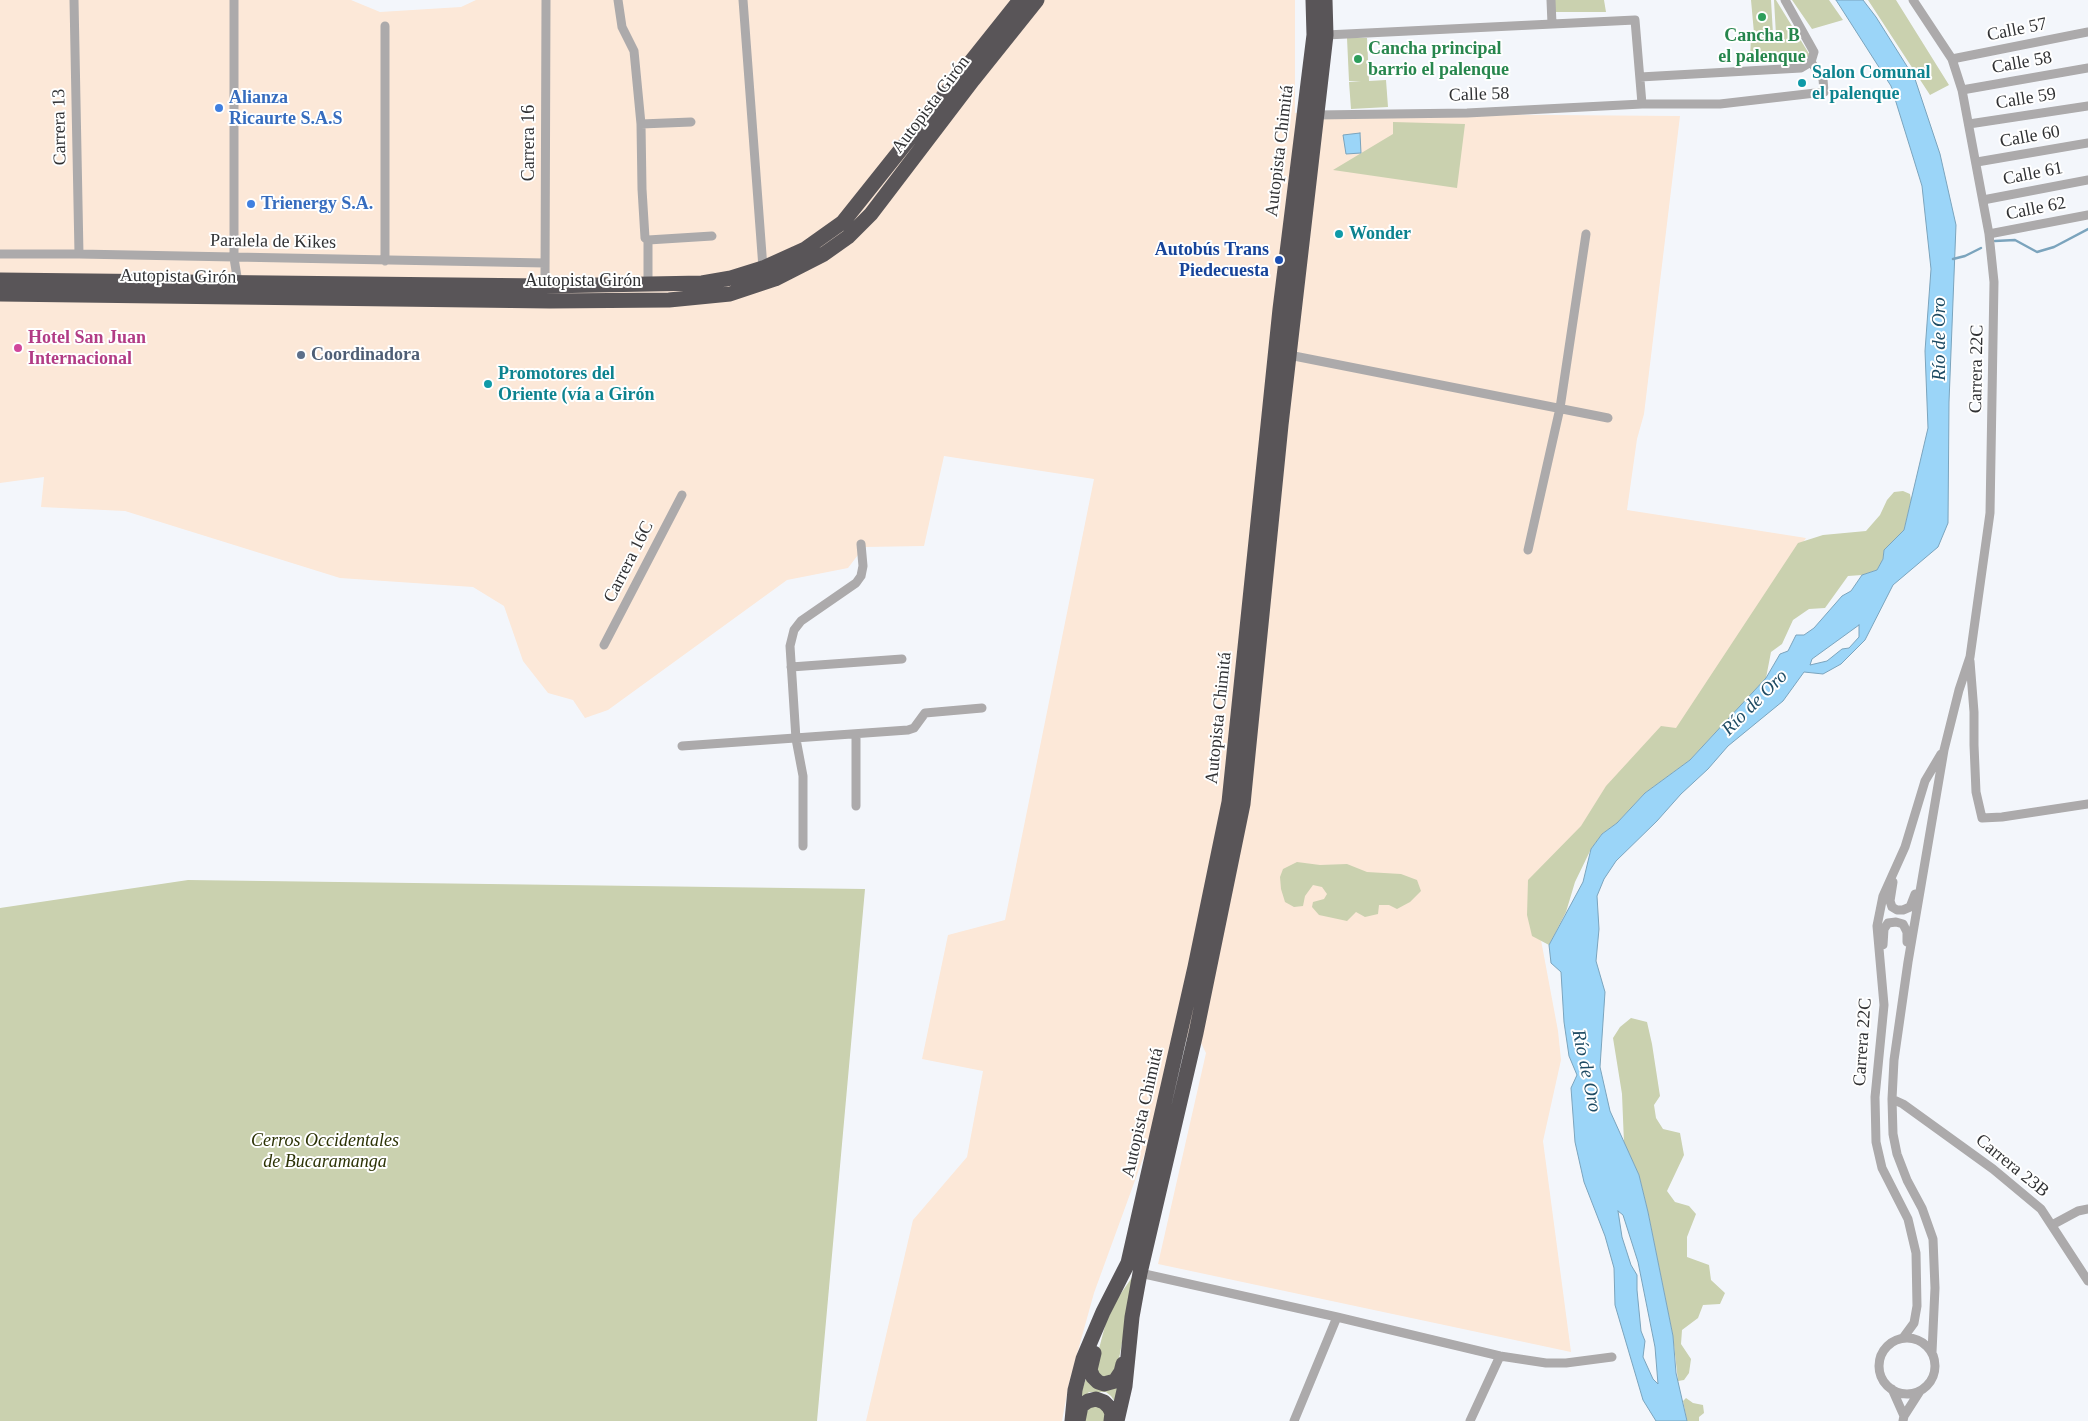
<!DOCTYPE html>
<meta charset="utf-8">
<style>
body{margin:0}
canvas{display:block;background:#f3f6fb}
</style>
<canvas width="2088" height="1421"></canvas>
<script>
const c = document.querySelector('canvas').getContext('2d');
c.lineJoin = 'round';
function fillPath(path, color) { c.fillStyle = color; c.fill(path, 'evenodd'); }
const toPath = rows => new Path2D(rows.map(r => 'M' + r).join(''));
function strokePath(path, color, width, dash) { c.strokeStyle = color; c.lineWidth = width; c.lineCap = dash ? 'butt' : 'round'; c.setLineDash(dash || []); c.stroke(path); }
function write(font, color, halo, rows, align = 'center') {
  c.font = font + ' Georgia,serif'; c.lineWidth = 4; c.setLineDash([]); c.textBaseline = 'middle'; c.strokeStyle = halo; c.fillStyle = color; for (const [text, x, y, turn = 0] of rows) {
    c.save(); c.translate(x, y); c.rotate((+turn || 0) * Math.PI / 180); c.textAlign = isNaN(turn) ? turn : align; if (halo) c.strokeText(text, 0, 0); c.fillText(text, 0, 0); c.restore();
  }
}
fillPath(toPath([
 [0,0,351,0,380,12,461,7,476,0,1295,0,1295,113,1680,116,1644,414,1637,439,1627,510,1806,538,1676,733,1530,881,1558,1031,1561,1060,1543,1141,1571,1352,1158,1264,1206,1053,1196,1033,1189,1032,1094,1293,1069,1383,1062,1421,866,1421,913,1220,967,1157,983,1071,922,1059,948,935,1005,920,1094,479,944,456,924,546,864,547,848,568,787,580,608,710,585,718,573,700,548,693,523,661,504,606,473,587,340,578,125,511,41,507,44,477,0,483]
]), '#fce8d8');
fillPath(toPath([
 [1555,0,1604,0,1606,12,1555,12],
 [1751,0,1771,0,1773,34,1754,33],
 [1774,0,1776,0,1811,57,1750,62,1751,35,1776,35],
 [1792,0,1829,0,1843,20,1812,29],
 [1868,0,1896,0,1949,85,1930,95],
 [1347,38,1367,38,1369,81,1386,80,1388,107,1351,109,1349,82,1361,81,1349,81],
 [1393,122,1465,124,1457,188,1333,170,1393,134],
 [1903,491,1910,494,1911,500,1904,530,1884,550,1883,559,1877,570,1862,575,1848,576,1825,608,1809,609,1793,620,1782,644,1771,652,1766,678,1690,760,1645,793,1617,823,1602,834,1591,849,1575,882,1566,912,1549,945,1532,936,1527,915,1528,880,1581,826,1606,786,1661,726,1676,728,1798,543,1823,535,1866,531,1880,515,1887,500,1894,492],
 [1297,862,1320,865,1347,864,1367,872,1401,874,1417,880,1421,891,1410,902,1397,909,1389,905,1379,905,1378,914,1365,917,1356,912,1347,921,1319,915,1312,907,1313,902,1324,899,1327,894,1322,887,1313,885,1305,896,1303,906,1294,907,1285,902,1281,889,1280,877,1283,869],
 [188,880,865,889,817,1421,0,1421,0,908],
 [1631,1018,1647,1022,1652,1044,1660,1096,1654,1105,1656,1118,1663,1129,1680,1133,1684,1155,1667,1191,1675,1202,1689,1206,1696,1214,1687,1237,1687,1257,1709,1265,1711,1280,1725,1293,1720,1304,1703,1305,1698,1318,1682,1330,1681,1344,1691,1359,1689,1373,1684,1380,1678,1381,1673,1336,1648,1212,1639,1175,1624,1143,1622,1094,1613,1038,1620,1027],
 [1133,1276,1128,1311,1117,1369,1114,1375,1103,1377,1099,1374,1095,1364,1106,1322,1117,1299],
 [1088,1372,1122,1381,1117,1405,1111,1396,1106,1392,1089,1392,1078,1403],
 [1686,1398,1693,1403,1703,1405,1704,1413,1699,1417,1699,1421,1687,1421,1683,1401],
 [1089,1406,1100,1406,1106,1415,1105,1421,1084,1421]
]), '#cad1af');
const water = toPath([
 [1836,0,1863,0,1876,17,1915,79,1940,154,1956,225,1949,402,1948,523,1938,547,1893,585,1865,640,1841,664,1823,674,1804,672,1783,701,1728,746,1708,769,1681,794,1657,821,1616,861,1604,879,1597,896,1599,929,1596,961,1605,992,1600,1067,1610,1111,1639,1175,1648,1212,1673,1336,1676,1373,1687,1421,1656,1421,1643,1400,1615,1305,1614,1268,1605,1236,1584,1182,1575,1142,1571,1088,1577,1075,1569,1056,1564,1022,1561,972,1551,963,1549,945,1583,882,1591,849,1602,834,1617,823,1645,793,1690,760,1766,678,1780,654,1788,651,1796,635,1804,635,1814,628,1842,596,1851,591,1862,575,1877,570,1883,559,1884,550,1904,530,1928,428,1925,351,1931,269,1922,186,1891,86,1836,0],
 [1859,625,1859,637,1849,648,1842,649,1827,661,1810,665,1812,659,1859,625],
 [1618,1211,1623,1215,1638,1262,1655,1347,1658,1384,1653,1379,1643,1357,1645,1341,1641,1331,1637,1290,1637,1275,1631,1265,1622,1237,1618,1211],
 [1360,133,1361,153,1346,154,1343,135,1360,133]
]);
fillPath(water, '#9bd5f8');
strokePath(water, '#7ba4bd', 1);
strokePath(toPath([
 [1995,241,2015,240,2037,252,2054,247,2088,229],
 [1953,259,1965,256,1981,248]
]), '#7ba4bd', 2.5);
strokePath(toPath([
 [74,0,79,254],
 [234,0,234,258,238,283],
 [618,0,622,27,634,51,641,124,691,122],
 [743,0,763,268],
 [1551,0,1552,24],
 [1913,0,1952,59,1962,90,1989,234,1994,282,1990,513,1970,657,1959,690,1944,750,1908,962,1894,1060,1892,1099,1893,1134,1897,1154,1907,1180,1922,1208,1933,1239,1935,1288,1932,1352],
 [1326,35,1635,20,1642,104],
 [1952,59,2088,32],
 [1640,77,1801,68,1811,62,1814,52,1785,0],
 [1962,90,2088,68],
 [1316,115,1467,113,1642,104,1720,104,1824,92,1823,79,1811,62],
 [641,124,642,189,645,238,648,240,712,236],
 [1969,124,2088,106],
 [1977,162,2088,143],
 [1983,200,2088,180],
 [1989,234,2088,215],
 [648,240,648,285],
 [0,254,79,254,545,263],
 [385,261,385,26],
 [545,286,546,0],
 [1289,355,1608,418],
 [1528,550,1560,408,1586,234],
 [604,645,682,495],
 [1970,661,1974,712,1974,745,1976,792,1982,818,2002,817,2088,804],
 [791,667,902,659],
 [682,746,908,730,914,728,925,713,982,708],
 [856,806,856,734],
 [803,846,803,776,796,739,790,646,794,630,801,621,856,583,861,576,863,566,861,544],
 [1893,882,1890,901,1892,907,1897,910,1903,910,1910,907,1915,894],
 [1883,945,1884,929,1888,923,1896,922,1903,924,1907,932,1907,942],
 [1892,1099,1903,1104,1993,1169,2041,1209,2088,1281],
 [2052,1225,2078,1211,2088,1209],
 [1140,1273,1337,1317,1500,1356,1546,1363,1566,1363,1612,1357],
 [1903,1338,1914,1323,1917,1306,1916,1253,1908,1219,1882,1168,1876,1142,1875,1097,1884,1005,1877,926,1883,896,1905,847,1925,781,1941,754],
 '1879 1366a28 28 0 1 1 56 0a28 28 0 1 1-56 0Z',
 [1892,1389,1904,1416],
 [1294,1421,1337,1317],
 [1470,1421,1500,1356],
 [1903,1421,1904,1416,1920,1391]
]), '#acaaab', 9);
strokePath(toPath([
 [0,280,545,286,702,283,731,278,763,268,805,249,843,222,1020,0],
 [0,294,550,301,669,300,730,294,775,279,824,254,848,237,871,214,973,80,1037,0],
 [1094,1353,1090,1370,1093,1377,1098,1382,1104,1384,1115,1381,1121,1372,1123,1364],
 [1072,1421,1075,1390,1083,1359,1103,1312,1128,1263,1195,967,1229,802,1280,309,1314,35,1313,0],
 [1078,1421,1081,1406,1088,1401,1096,1399,1104,1402,1109,1407,1112,1413,1111,1421],
 [1117,1421,1125,1386,1132,1317,1140,1273,1196,1033,1243,804,1281,425,1326,35,1325,0]
]), '#595558', 15);
for (const [x, y, r, color] of [
 [1762,17,5,"#2e9e5b"],
 [1358,59,5,"#2e9e5b"],
 [1802,83,5,"#0f9aa8"],
 [219,108,5,"#3f7fe0"],
 [251,204,5,"#3f7fe0"],
 [1339,234,5,"#0f9aa8"],
 [1279,260,5,"#1a4fb4"],
 [18,348,5,"#d1479c"],
 [301,355,5,"#5c6f8a"],
 [488,384,5,"#0f9aa8"]
]) { const dot = new Path2D(); dot.arc(x, y, r, 0, 2 * Math.PI); c.fillStyle = color; c.fill(dot); strokePath(dot, '#fff', 2); }
write('18px', '#303133', '#fff', [
 ["Calle 57",2017,30,-11],
 ["Calle 58",2022,63,-10],
 ["Calle 58",1479,95,-2],
 ["Calle 59",2026,99,-9],
 ["Autopista Girón",931,105,-53],
 ["Carrera 13",60,127,-91],
 ["Calle 60",2030,137,-10],
 ["Carrera 16",529,143,-90],
 ["Autopista Chimitá",1280,151,-83],
 ["Calle 61",2033,174,-11],
 ["Calle 62",2036,209,-11],
 ["Paralela de Kikes",273,242,1],
 ["Autopista Girón",178,277,1],
 ["Autopista Girón",583,281],
 ["Carrera 22C",1977,369,-89],
 ["Carrera 16C",629,562,-63],
 ["Autopista Chimitá",1219,718,-84],
 ["Carrera 22C",1863,1042,-86],
 ["Autopista Chimitá",1143,1113,-77],
 ["Carrera 23B",2012,1166,39]
]);
write('bold 18px', '#27864d', '#fff', [
 ["Cancha B",1762,36],
 ["el palenque",1762,57],
 ["Cancha principal",1368,49,"left"],
 ["barrio el palenque",1368,70,"left"]
]);
write('bold 18px', '#0d838f', '#fff', [
 ["Salon Comunal",1812,73],
 ["el palenque",1812,94],
 ["Wonder",1349,234],
 ["Promotores del",498,374],
 ["Oriente (vía a Girón",498,395]
], 'left');
write('bold 18px', '#366cbe', '#fff', [
 ["Alianza",229,98],
 ["Ricaurte S.A.S",229,119],
 ["Trienergy S.A.",261,204]
], 'left');
write('bold 18px', '#164399', '#fff', [
 ["Autobús Trans",1269,250],
 ["Piedecuesta",1269,271]
], 'right');
write('bold 18px', '#b23c85', '#fff', [
 ["Hotel San Juan",28,338],
 ["Internacional",28,359]
], 'left');
write('bold 18px', '#4e5e75', '#fff', [
 ["Coordinadora",311,355]
], 'left');
write('italic 18px', '#2c3306', '#fff', [
 ["Cerros Occidentales",325,1141],
 ["de Bucaramanga",325,1162]
]);
write('italic 19px', '#1e4b63', '#fff', [
 ["Río de Oro",1940,339,-90],
 ["Río de Oro",1755,703,-45],
 ["Río de Oro",1586,1071,78]
]);
</script>
